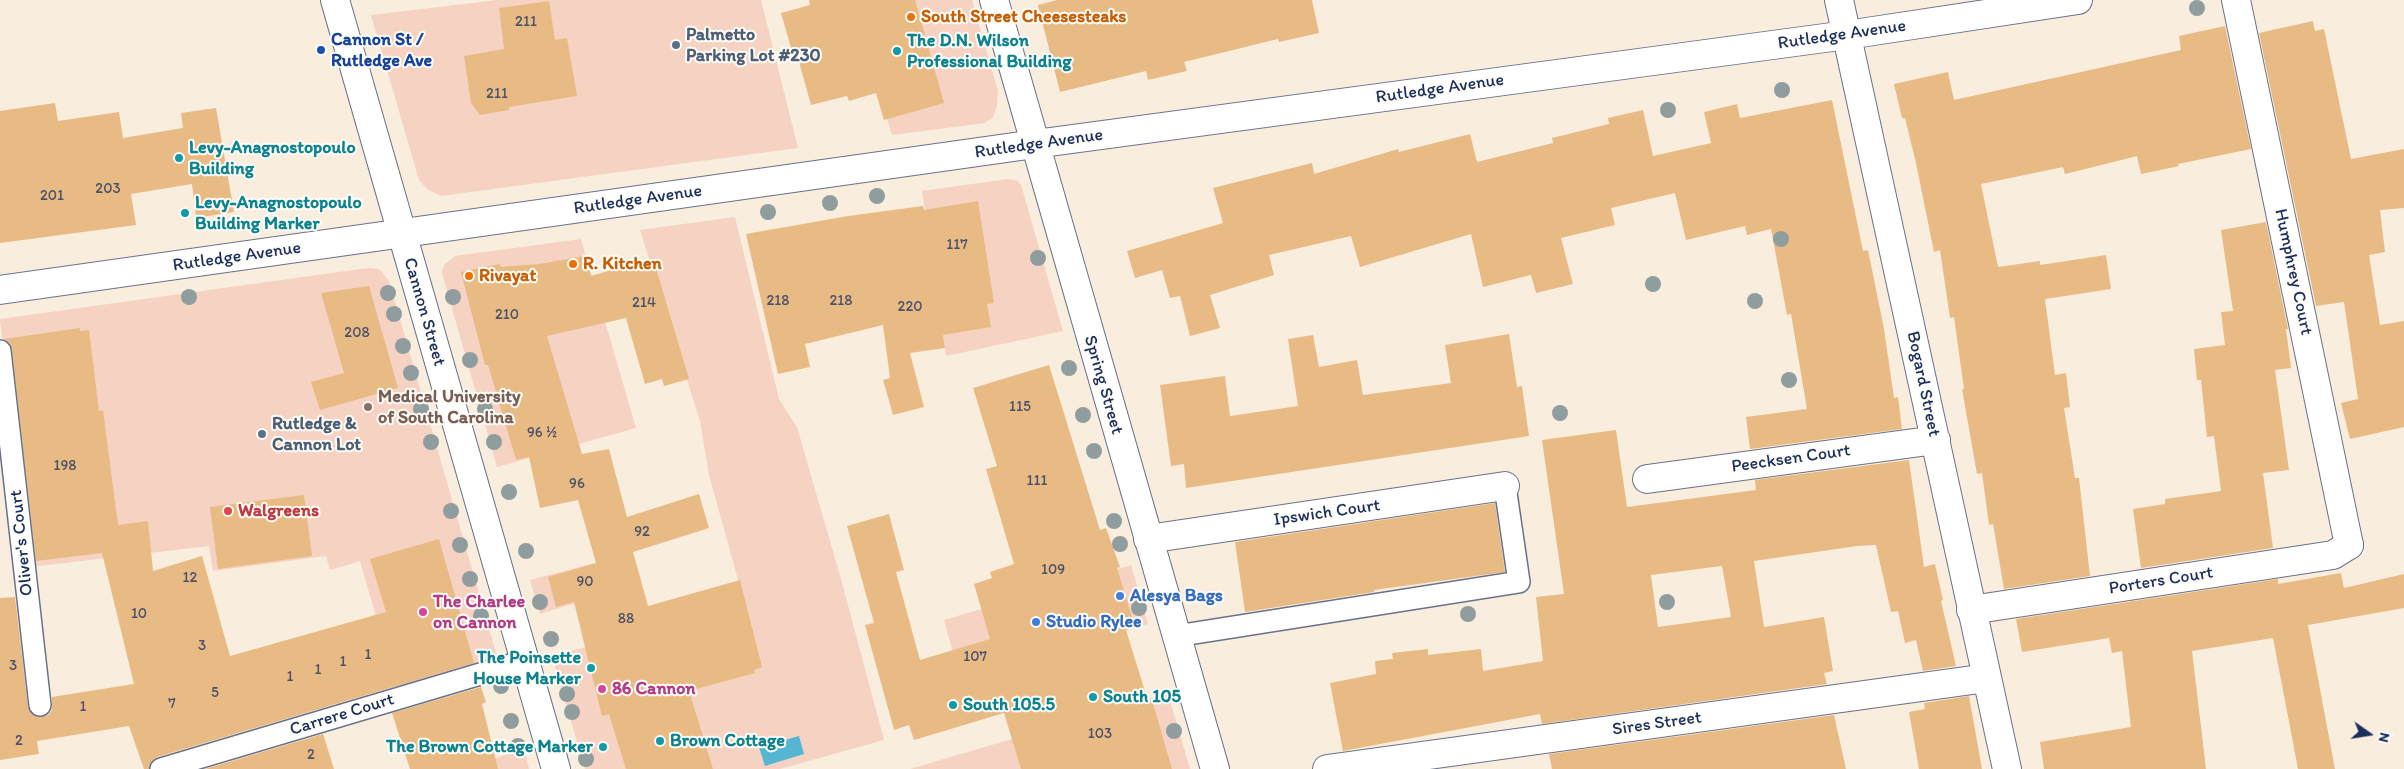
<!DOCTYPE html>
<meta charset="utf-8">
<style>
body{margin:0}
#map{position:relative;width:2404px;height:769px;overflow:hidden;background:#f9eddd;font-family:Itim,sans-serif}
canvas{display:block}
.north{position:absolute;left:2344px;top:709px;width:50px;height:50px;-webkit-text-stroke:4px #fdfcf7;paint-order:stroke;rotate:103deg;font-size:14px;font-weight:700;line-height:20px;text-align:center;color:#1b2f5e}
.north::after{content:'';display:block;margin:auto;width:18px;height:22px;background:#1b2f5e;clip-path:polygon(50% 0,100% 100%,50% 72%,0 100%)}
</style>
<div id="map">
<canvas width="2404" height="769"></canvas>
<div class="north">N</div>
</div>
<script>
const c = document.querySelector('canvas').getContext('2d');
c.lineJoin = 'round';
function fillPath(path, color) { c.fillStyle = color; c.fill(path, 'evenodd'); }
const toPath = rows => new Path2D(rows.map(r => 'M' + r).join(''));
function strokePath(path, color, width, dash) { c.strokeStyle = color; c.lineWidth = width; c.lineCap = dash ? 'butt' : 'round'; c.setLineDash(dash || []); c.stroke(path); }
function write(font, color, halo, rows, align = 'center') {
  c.font = font + ' Itim,sans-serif'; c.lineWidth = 4; c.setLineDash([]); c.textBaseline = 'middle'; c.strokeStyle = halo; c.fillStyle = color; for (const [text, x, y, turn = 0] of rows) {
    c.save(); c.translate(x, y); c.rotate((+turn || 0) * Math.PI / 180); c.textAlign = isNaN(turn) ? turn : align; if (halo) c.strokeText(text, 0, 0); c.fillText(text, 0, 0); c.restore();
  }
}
fillPath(toPath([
 [498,0,761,0,798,148,441,196,427,189,419,180,371,15],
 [850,0,972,0,998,91,997,106,993,117,985,123,892,135],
 [1008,179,1018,181,1021,185,1063,331,946,356,922,191],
 [735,217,779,399,797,427,841,579,884,740,780,769,585,769,552,656,745,605,709,475,700,421,640,230],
 [581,239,636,428,497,467,442,273,444,265,455,256],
 [368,268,379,269,389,281,499,663,398,692,360,561,330,570,326,556,213,571,209,546,30,567,0,319],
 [633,553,642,583,540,614,530,580],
 [1131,565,1148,624,960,678,944,620],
 [1168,693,1190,769,910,769],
 [524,749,529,769,461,769]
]), '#f6d2c3');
fillPath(toPath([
 [799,736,804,754,765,766,759,747]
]), '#55b6d3');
fillPath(toPath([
 [809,0,915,0,944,103,884,120,876,93,849,101,847,96,811,105,796,51,791,48,781,13,810,5],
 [1057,0,1312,0,1319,33,1279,42,1278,39,1184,62,1187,71,1148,80,1146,71,1060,92,1038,5],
 [549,1,555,40,567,38,577,96,509,107,509,110,480,115,471,103,464,56,504,49,499,8],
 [2313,21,2315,31,2324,29,2351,159,2404,149,2404,208,2380,210,2385,252,2369,255,2380,325,2404,321,2404,427,2350,439,2341,403,2358,399,2344,302,2316,306,2259,33],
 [2225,26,2251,149,2178,164,2179,166,2141,174,2137,156,2065,174,2063,167,1981,184,1998,267,2040,261,2040,265,2106,255,2111,289,2045,299,2055,375,2066,373,2070,407,2064,408,2075,478,2079,478,2090,576,2004,589,1993,524,1989,525,1982,473,1977,474,1962,389,1964,389,1954,317,1950,318,1940,250,1934,252,1916,163,1905,118,1902,118,1894,84,1948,72,1954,100,2181,50,2179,36],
 [1832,100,1863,251,1868,250,1884,329,1894,398,1898,397,1902,429,1750,449,1746,417,1807,409,1791,314,1787,315,1771,229,1747,235,1745,226,1686,240,1675,193,1611,208,1615,225,1561,238,1573,284,1536,293,1531,275,1483,287,1471,234,1360,267,1351,236,1269,255,1274,275,1210,295,1220,328,1190,336,1180,296,1170,298,1162,270,1135,278,1127,251,1223,223,1213,188,1312,163,1314,174,1398,149,1399,152,1470,134,1477,162,1553,143,1552,138,1609,124,1608,118,1643,110,1653,156,1711,143,1704,112,1737,104,1740,118],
 [55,103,58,121,119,112,123,138,183,128,181,113,216,108,234,212,196,218,192,184,131,194,136,225,0,243,0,111],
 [978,201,994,303,987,304,991,327,943,335,945,348,910,353,924,407,893,415,883,380,890,378,883,325,805,344,810,367,778,374,746,234,848,216,923,206,924,210],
 [2266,222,2288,329,2286,329,2291,368,2275,370,2289,470,2263,473,2273,548,2141,568,2133,509,2165,504,2165,499,2221,491,2214,436,2207,437,2201,380,2197,380,2194,349,2225,345,2221,312,2233,311,2221,230],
 [585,256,591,276,653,258,689,379,664,386,662,379,645,384,626,318,547,336,582,454,609,449,627,517,699,494,709,528,633,552,648,606,740,580,762,667,754,670,755,673,689,691,713,769,626,769,609,714,602,716,574,602,556,607,548,577,596,563,578,500,540,508,529,457,516,460,488,365,485,365,461,272,500,264,501,267,539,264],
 [369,286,398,388,320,410,311,382,344,373,321,293],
 [80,328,80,331,89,330,99,411,103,410,118,525,148,521,153,571,202,556,230,656,386,612,370,559,439,539,474,663,157,757,152,761,149,769,144,769,129,726,37,741,39,754,0,760,0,598,15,597,28,706,35,716,41,717,48,715,52,710,52,697,134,684,102,553,36,561,12,350,10,343,4,339],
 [1509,334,1517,387,1522,386,1529,436,1186,488,1184,464,1171,466,1160,385,1225,376,1230,416,1298,406,1288,339,1313,335,1319,367,1357,360,1363,395,1451,383,1445,345],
 [1049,365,1100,530,1106,528,1120,567,1117,568,1135,627,1126,630,1148,701,1152,700,1172,769,1021,769,1004,713,914,740,909,725,894,730,865,625,874,623,847,526,889,514,904,570,896,572,920,660,990,639,974,584,992,578,990,572,1014,564,986,469,997,466,973,388],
 [1616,430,1627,507,1756,490,1755,480,1909,460,1924,567,1935,564,1943,600,1941,601,1956,666,1923,671,1916,640,1905,643,1898,611,1891,612,1876,545,1857,546,1754,561,1764,627,1824,617,1833,671,1824,673,1827,684,1542,724,1540,714,1343,751,1330,683,1376,674,1375,661,1393,659,1392,653,1428,649,1428,655,1481,649,1483,671,1543,661,1536,597,1564,594,1542,440],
 [1722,566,1731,617,1658,627,1651,575],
 [304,495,312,556,218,569,210,507],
 [1495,503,1505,572,1374,590,1374,592,1245,612,1235,542],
 [2341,573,2344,588,2404,574,2404,608,2308,625,2335,769,2298,769,2273,638,2192,651,2206,769,2044,769,2040,742,2131,727,2122,651,2112,653,2109,638,2022,652,2016,619,2278,579,2278,584],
 [481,687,486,702,482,704,498,769,410,769,392,713],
 [1969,696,1982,769,1919,769,1909,712,1925,709,1924,703],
 [1834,715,1846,769,1552,769,1549,754],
 [323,734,334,769,205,769]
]), '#e8bb85');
const service = toPath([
 [0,351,40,705],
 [1176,636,1519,582,1505,486],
 [161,769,524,661]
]);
const pedestrian = toPath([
 [1971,610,2333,555,2349,545]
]);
const minor = toPath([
 [1839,0,2007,769],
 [2236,0,2349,545],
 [1647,479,1936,440],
 [1148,539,1505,486],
 [1327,769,1987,678]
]);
const secondary = toPath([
 [335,0,556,769],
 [994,0,1215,769],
 [0,290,1035,144,1847,35,2078,0]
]);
strokePath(service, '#69728a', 24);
strokePath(pedestrian, '#69728a', 30);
strokePath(minor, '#69728a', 30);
strokePath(secondary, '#69728a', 30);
strokePath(service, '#fff', 21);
strokePath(pedestrian, '#fff', 28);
strokePath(minor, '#fff', 28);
strokePath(secondary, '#fff', 28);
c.fillStyle = '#909d9f';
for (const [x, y] of [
 [2197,8],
 [1782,90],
 [1668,110],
 [877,196],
 [830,203],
 [768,212],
 [1781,239],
 [1038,258],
 [1653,284],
 [388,293],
 [189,297],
 [453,297],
 [1755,301],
 [394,314],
 [403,346],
 [470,360],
 [1069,368],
 [411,373],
 [1789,380],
 [421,409],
 [485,409],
 [1560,413],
 [1083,415],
 [431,442],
 [494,442],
 [1094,451],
 [509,492],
 [451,511],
 [1114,521],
 [1120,544],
 [460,545],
 [526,551],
 [470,579],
 [540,602],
 [1667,602],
 [1139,608],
 [1468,614],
 [481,616],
 [551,639],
 [501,686],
 [567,694],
 [572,712],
 [511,721],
 [1174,731],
 [518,746],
 [586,759]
]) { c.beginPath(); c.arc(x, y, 8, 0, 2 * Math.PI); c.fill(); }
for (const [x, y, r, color] of [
 [911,17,5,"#e8710a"],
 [676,45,5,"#5c6f8a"],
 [321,50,5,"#1a4fb4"],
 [897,51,5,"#0f9aa8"],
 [179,158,5,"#0f9aa8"],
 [185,213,5,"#0f9aa8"],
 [573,264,5,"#e8710a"],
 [469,276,5,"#e8710a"],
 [368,407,5,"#8d6e63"],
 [262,434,5,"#5c6f8a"],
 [228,511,5,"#e0444e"],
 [1120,596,5,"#3f7fe0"],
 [423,612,5,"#d1479c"],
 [1036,622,5,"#3f7fe0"],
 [591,668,5,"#0f9aa8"],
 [602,689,5,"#d1479c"],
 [1093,697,5,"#0f9aa8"],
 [953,705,5,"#0f9aa8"],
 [660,741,5,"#0f9aa8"],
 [603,747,5,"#0f9aa8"]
]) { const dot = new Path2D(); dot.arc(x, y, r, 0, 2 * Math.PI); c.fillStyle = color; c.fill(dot); strokePath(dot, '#fdfcf7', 2); }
write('15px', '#4e5268', null, [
 ["211",526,22],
 ["211",497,94],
 ["203",108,189],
 ["201",52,196],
 ["117",957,245],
 ["218",778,301],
 ["218",841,301],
 ["214",644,303],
 ["220",910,307],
 ["210",507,315],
 ["208",357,333],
 ["115",1020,407],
 ["96 ½",542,433],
 ["198",65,466],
 ["111",1037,481],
 ["96",577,484],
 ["92",642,532],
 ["109",1053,570],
 ["12",190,578],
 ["90",585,582],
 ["10",139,614],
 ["88",626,619],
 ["3",202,646],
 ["1",368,655],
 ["107",975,657],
 ["1",343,662],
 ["3",13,666],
 ["1",318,670],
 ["1",290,677],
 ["5",215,693],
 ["7",172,704],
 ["1",83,707],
 ["103",1100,734],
 ["2",19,741],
 ["2",311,755]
]);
write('bold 18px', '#c56008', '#fdfcf7', [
 ["South Street Cheesesteaks",921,17],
 ["R. Kitchen",583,264],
 ["Rivayat",479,276]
], 'left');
write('bold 18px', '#4e5e75', '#fdfcf7', [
 ["Palmetto",686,35],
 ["Parking Lot #230",686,56],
 ["Rutledge &",272,424],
 ["Cannon Lot",272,445]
], 'left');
write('18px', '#1b2f5e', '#fdfcf7', [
 ["Rutledge Avenue",1842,35,-8],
 ["Rutledge Avenue",1440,89,-8],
 ["Rutledge Avenue",1039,144,-8],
 ["Rutledge Avenue",638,200,-8],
 ["Rutledge Avenue",237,257,-8],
 ["Humphrey Court",2293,272,78],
 ["Cannon Street",424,312,74],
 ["Bogard Street",1923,384,78],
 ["Spring Street",1103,385,74],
 ["Peecksen Court",1791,459,-8],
 ["Ipswich Court",1327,513,-8],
 ["Oliver's Court",22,543,-96],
 ["Porters Court",2161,581,-9],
 ["Carrere Court",342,715,-17],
 ["Sires Street",1657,724,-8]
]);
write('bold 18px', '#164399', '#fdfcf7', [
 ["Cannon St /",331,40],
 ["Rutledge Ave",331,61]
], 'left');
write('bold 18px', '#0d838f', '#fdfcf7', [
 ["The D.N. Wilson",907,41],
 ["Professional Building",907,62],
 ["Levy-Anagnostopoulo",189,148],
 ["Building",189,169],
 ["Levy-Anagnostopoulo",195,203],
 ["Building Marker",195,224],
 ["The Poinsette",581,658,"right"],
 ["House Marker",581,679,"right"],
 ["South 105",1103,697],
 ["South 105.5",963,705],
 ["Brown Cottage",670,741],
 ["The Brown Cottage Marker",593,747,"right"]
], 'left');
write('bold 18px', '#785e54', '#fdfcf7', [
 ["Medical University",378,397],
 ["of South Carolina",378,418]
], 'left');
write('bold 18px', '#be3a42', '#fdfcf7', [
 ["Walgreens",238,511]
], 'left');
write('bold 18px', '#366cbe', '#fdfcf7', [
 ["Alesya Bags",1130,596],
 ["Studio Rylee",1046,622]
], 'left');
write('bold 18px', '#b23c85', '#fdfcf7', [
 ["The Charlee",433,602],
 ["on Cannon",433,623],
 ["86 Cannon",612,689]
], 'left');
</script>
